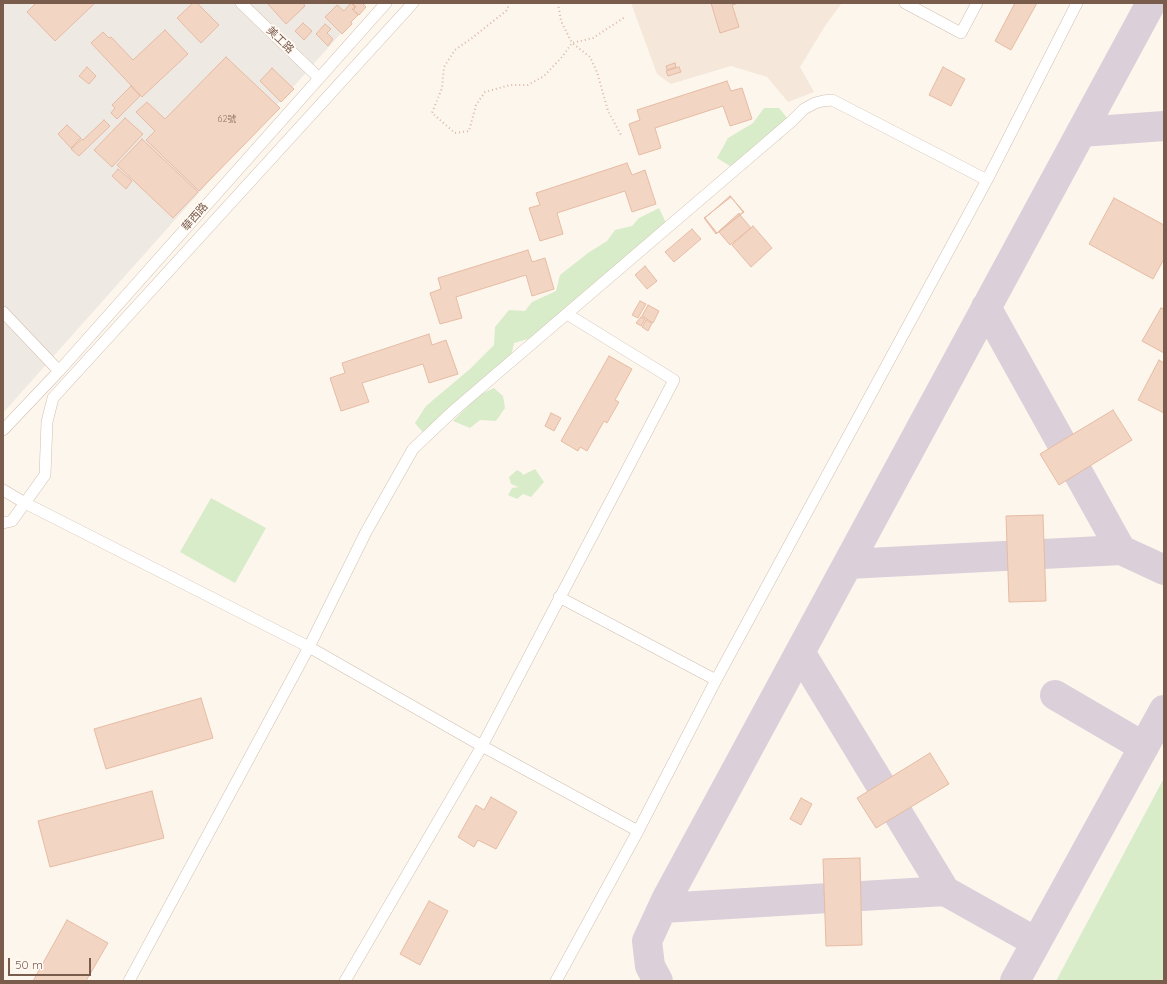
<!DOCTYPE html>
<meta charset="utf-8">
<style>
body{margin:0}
#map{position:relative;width:1167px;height:984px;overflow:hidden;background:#fdf6ec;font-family:Quicksand,sans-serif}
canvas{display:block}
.frame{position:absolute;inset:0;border:4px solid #7a5c4d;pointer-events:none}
.scale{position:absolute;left:8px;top:958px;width:83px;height:18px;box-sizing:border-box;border:2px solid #7a5c4d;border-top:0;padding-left:5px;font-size:12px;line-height:14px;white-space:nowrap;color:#7a5c4d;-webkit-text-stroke:3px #fffaf3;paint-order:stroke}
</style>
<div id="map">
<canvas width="1167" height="984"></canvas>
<div class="frame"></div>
<div class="scale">50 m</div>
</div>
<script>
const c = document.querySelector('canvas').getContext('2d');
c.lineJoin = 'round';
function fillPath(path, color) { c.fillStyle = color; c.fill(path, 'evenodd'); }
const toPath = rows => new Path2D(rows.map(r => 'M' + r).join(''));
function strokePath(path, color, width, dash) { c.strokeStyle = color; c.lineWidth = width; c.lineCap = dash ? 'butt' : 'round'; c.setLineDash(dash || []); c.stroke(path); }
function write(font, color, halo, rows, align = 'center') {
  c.font = font + ' Quicksand,"Noto Sans TC",sans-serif'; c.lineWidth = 3.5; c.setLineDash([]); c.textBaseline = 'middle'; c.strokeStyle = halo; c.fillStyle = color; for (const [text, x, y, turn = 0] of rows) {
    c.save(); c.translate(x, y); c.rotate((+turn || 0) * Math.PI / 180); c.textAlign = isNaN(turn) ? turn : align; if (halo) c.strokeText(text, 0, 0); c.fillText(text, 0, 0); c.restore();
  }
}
fillPath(toPath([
 [631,3,842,3,825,26,800,67,814,92,788,102,767,77,731,66,671,84,657,74]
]), '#f5e8da');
fillPath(toPath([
 [3,3,367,3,351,22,3,413]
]), '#efe9e4');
fillPath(toPath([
 [764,108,779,108,788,119,789,129,780,140,764,142,760,141,761,145,735,169,717,158,728,138,753,123],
 [659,208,667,225,542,335,514,343,510,361,424,434,415,423,426,406,470,369,494,345,495,327,509,310,525,311,532,302,556,291,560,275,588,253,607,241,615,230,632,226,639,218],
 [494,388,503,396,505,408,496,421,480,420,470,428,453,421,479,395],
 [535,469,544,482,531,497,523,494,517,499,508,495,512,488,519,487,511,484,509,477,517,470,522,473,523,475],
 [211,498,266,528,235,583,180,552],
 [1164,778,1164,981,1056,981]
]), '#d8ecc9');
strokePath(toPath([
 [1081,132,1164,126],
 [1121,550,1164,570],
 [848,564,1121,550,986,307],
 [1055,695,1144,747],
 [945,891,1036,942],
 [663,908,945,891,800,652],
 [658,981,650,966,647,941,666,900,1151,3],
 [1015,981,1164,710]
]), '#dbcfda', 30);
const building = toPath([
 [36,3,95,3,55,41,27,12,36,3],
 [193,3,197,3,219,25,201,43,177,18,193,3],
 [267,3,303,3,305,6,286,24,267,3],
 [351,3,355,7,352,9,358,15,351,22,352,24,342,34,325,17,337,5,344,11,351,3],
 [352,3,364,3,363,4,366,7,359,15,353,10,356,7,352,3],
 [711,3,739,3,732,5,739,27,720,33,711,3],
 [1015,3,1037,3,1011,50,995,41,1015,3],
 [303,23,312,31,304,40,295,31,303,23],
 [325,24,331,29,327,33,333,39,328,46,316,34,325,24],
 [165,30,188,54,142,97,91,43,103,32,109,38,111,37,133,60,165,30],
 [226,57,280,108,199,191,146,140,155,131,136,112,147,102,165,119,226,57],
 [675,63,676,67,667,70,666,66,675,63],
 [87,67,96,76,89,84,79,76,87,67],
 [679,67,681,72,668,76,666,71,679,67],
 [943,67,965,79,951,106,929,95,943,67],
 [272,68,294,89,281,102,260,81,272,68],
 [727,81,731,91,742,88,752,119,730,126,723,106,655,128,661,148,639,155,629,124,640,120,637,110,727,81],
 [131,86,140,96,117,119,111,113,115,108,112,105,131,86],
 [125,118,143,134,112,167,94,150,125,118],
 [104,120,110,126,79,156,71,149,82,139,83,140,104,120],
 [67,125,81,138,71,148,58,134,67,125],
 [142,139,198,192,173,218,117,165,142,139],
 [627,163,632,175,645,170,656,204,632,212,625,191,557,213,563,234,540,241,529,208,540,205,536,193,627,163],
 [118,169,132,181,126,189,112,176,118,169],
 [730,196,744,212,740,215,739,213,717,233,705,218,730,196],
 [731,197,743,212,716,234,704,218,731,197],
 [1114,198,1164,225,1164,259,1153,279,1089,244,1114,198],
 [740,215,751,228,730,245,719,232,740,215],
 [753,226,772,248,751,267,732,245,753,226],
 [692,229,701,239,674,262,665,252,692,229],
 [528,250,532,262,545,258,554,289,532,296,526,275,456,297,462,318,440,324,430,293,441,289,438,278,528,250],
 [645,266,657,281,647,289,635,275,645,266],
 [640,301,646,304,638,318,632,315,640,301],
 [648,305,659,311,653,323,642,316,648,305],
 [1161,308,1164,309,1164,353,1142,341,1161,308],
 [641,317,645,319,641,326,636,323,641,317],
 [646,320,652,323,648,331,642,327,646,320],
 [429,334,432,345,446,340,458,374,429,383,423,364,362,383,369,402,341,411,330,378,345,373,342,363,429,334],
 [609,356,632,369,615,400,619,402,607,423,604,421,587,451,580,447,578,451,561,441,609,356],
 [1159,360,1164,363,1164,413,1138,400,1159,360],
 [1113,410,1132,440,1059,485,1040,454,1113,410],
 [551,413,561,418,554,431,545,426,551,413],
 [1043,515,1046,601,1009,602,1006,516,1043,515],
 [201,698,213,738,106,769,94,729,201,698],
 [930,753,949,784,876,828,857,798,930,753],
 [152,791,164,838,50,867,38,821,152,791],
 [491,797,517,812,496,849,478,840,474,847,458,837,476,805,484,810,491,797],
 [801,798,812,804,801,825,790,819,801,798],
 [860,858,862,945,826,946,823,859,860,858],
 [429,901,448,911,420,965,400,954,429,901],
 [67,920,108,943,86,981,33,981,67,920]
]);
fillPath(building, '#f3d5c3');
strokePath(building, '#e6bba3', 1);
const minor = toPath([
 [241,3,319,78],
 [905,3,961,33,977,3],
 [3,312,59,371],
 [3,430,59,371,386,3],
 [3,490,25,503,309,647,482,746,638,831],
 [3,523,12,521,45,475,47,422,53,398,413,3],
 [559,597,716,680],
 [129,981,309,647,366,532,392,486,413,449,452,412,792,121,804,109,815,103,823,101,832,100,842,105,987,180],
 [345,981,482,746,674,380,567,314],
 [556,981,638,831,716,680,987,180,1077,3]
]);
strokePath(minor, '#d1beb0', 12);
strokePath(toPath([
 [510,3,506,11,472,38,455,50,444,67,442,88,432,113,455,133,469,131,476,105,485,92,510,85,528,85,544,76,562,57,572,43,590,57,597,72,608,111,621,135],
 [558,3,561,21,572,43,593,38,625,17]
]), '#d9b8a5', 2, [1, 3]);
strokePath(minor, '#fff', 11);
write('9px', '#987a6a', null, [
 ["62號",227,119]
]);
write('11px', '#7a5c4d', '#fffaf3', [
 ["美工路",280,40,44],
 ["華西路",195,217,-49]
]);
</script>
